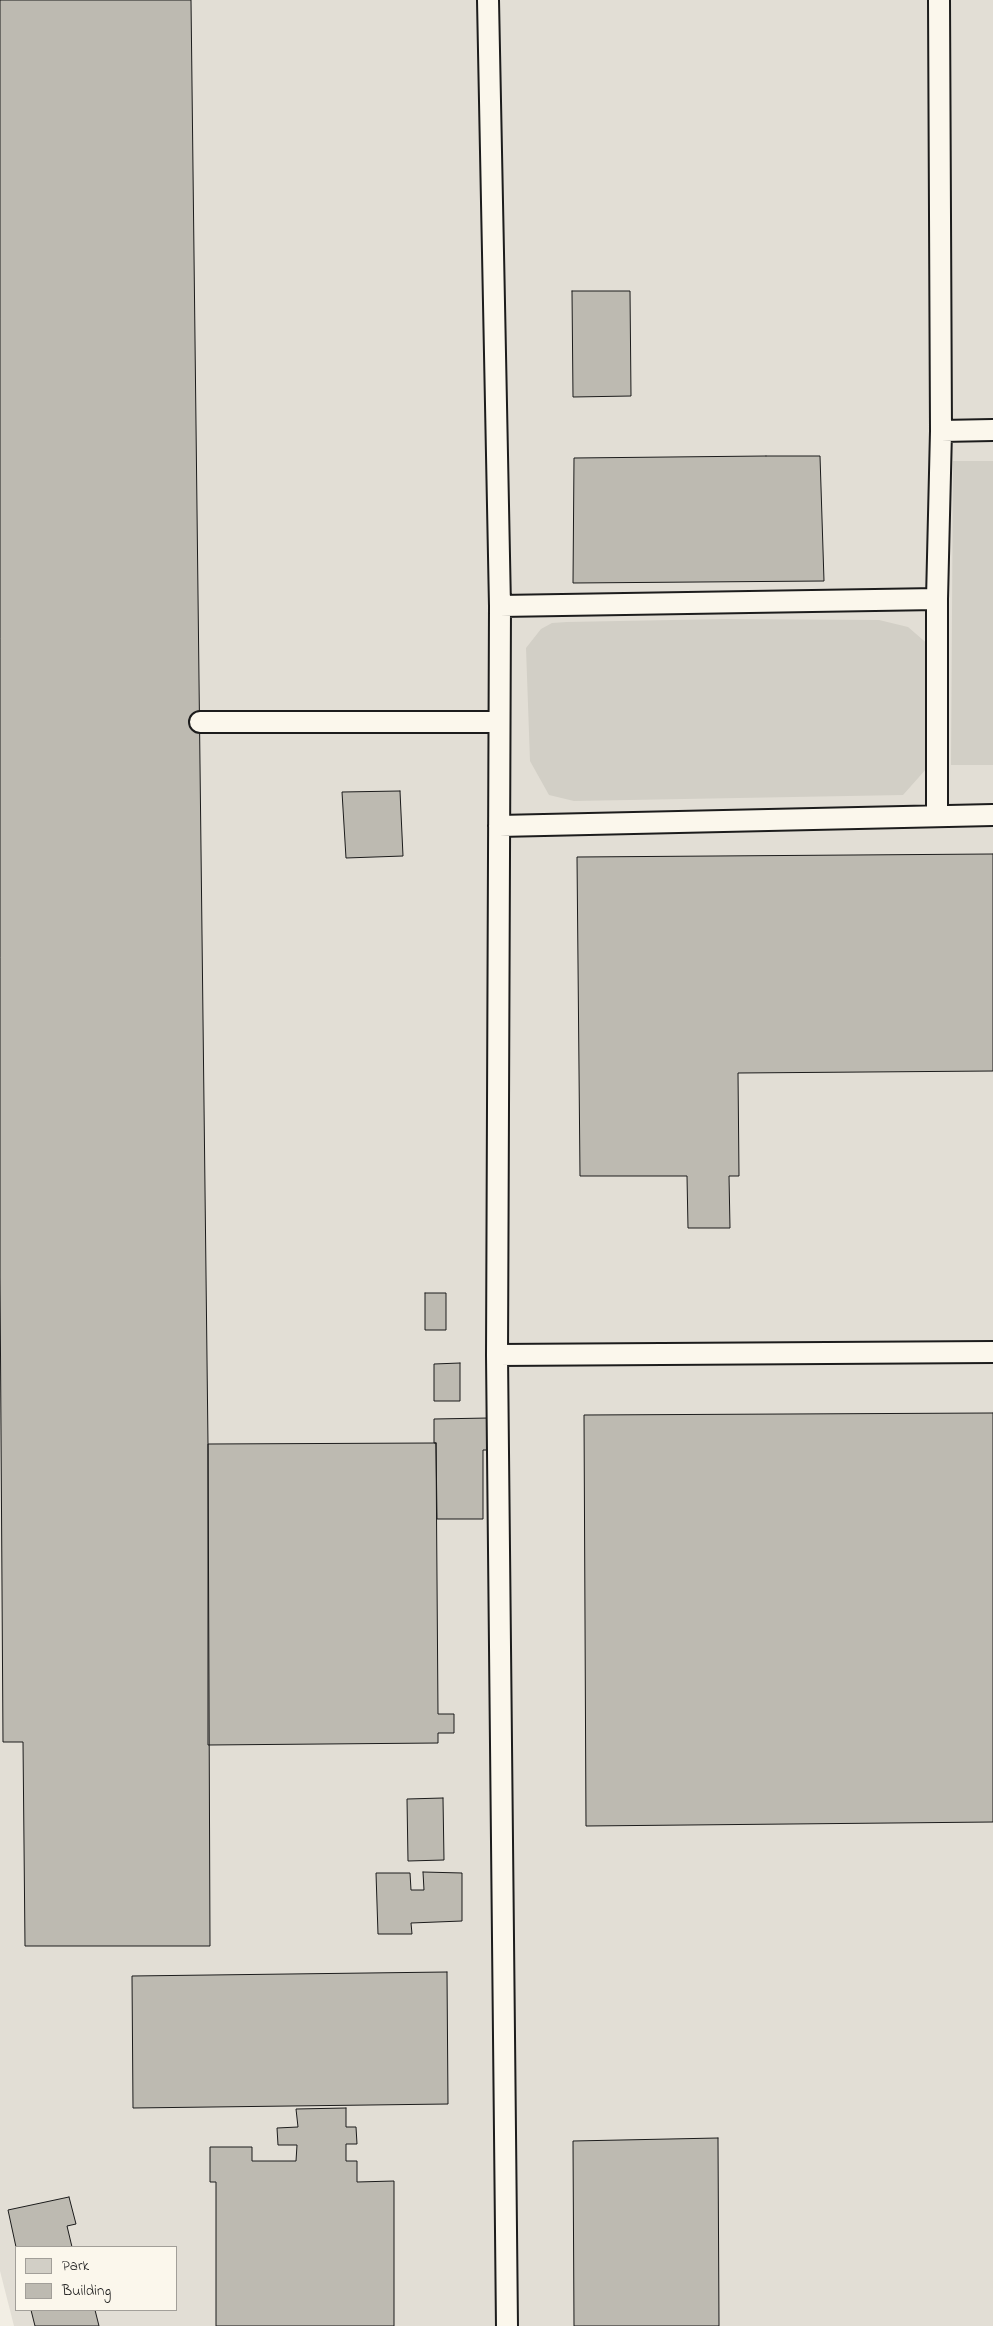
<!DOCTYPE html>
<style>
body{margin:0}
#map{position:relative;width:993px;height:2326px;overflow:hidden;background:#f2eee4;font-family:"Indie Flower",sans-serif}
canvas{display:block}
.legend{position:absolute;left:15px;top:2246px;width:162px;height:65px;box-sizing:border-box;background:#fbf7ec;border:1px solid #a29f99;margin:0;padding:6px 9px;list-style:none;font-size:15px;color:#1c1c1c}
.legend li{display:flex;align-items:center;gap:10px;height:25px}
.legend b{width:25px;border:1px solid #a29f99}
</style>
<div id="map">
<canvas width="993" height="2326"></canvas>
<ul class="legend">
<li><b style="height:14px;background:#d2cfc6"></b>Park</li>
<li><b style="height:14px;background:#bdbab1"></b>Building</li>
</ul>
</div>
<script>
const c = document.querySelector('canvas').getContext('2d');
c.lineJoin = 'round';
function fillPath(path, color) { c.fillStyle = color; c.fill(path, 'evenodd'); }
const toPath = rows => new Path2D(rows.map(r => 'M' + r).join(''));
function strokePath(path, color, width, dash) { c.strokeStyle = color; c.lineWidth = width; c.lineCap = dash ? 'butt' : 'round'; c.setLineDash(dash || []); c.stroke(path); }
fillPath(toPath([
 [0,0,993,0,993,2326,14,2326,0,2271],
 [16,2247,176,2247,176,2310,16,2310]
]), '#e2ded5');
fillPath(toPath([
 [953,461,993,461,993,765,951,765],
 [725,619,879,620,908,627,930,646,927,768,903,795,574,801,549,795,530,761,526,648,541,629,552,623,567,622]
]), '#d2cfc6');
const building = toPath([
 [0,0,191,0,208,1444,210,1946,25,1946,23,1742,3,1742,0,1277,0,0],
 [572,291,630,291,631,396,573,397,572,291],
 [766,456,820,456,824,581,573,583,574,458,766,456],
 [400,791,403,856,346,858,342,792,400,791],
 [993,854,993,1071,738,1073,739,1176,729,1176,730,1228,688,1228,687,1176,580,1176,577,857,993,854],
 [425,1293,446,1293,446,1330,425,1330,425,1293],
 [460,1363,460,1401,434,1401,434,1364,460,1363],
 [993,1413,993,1822,586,1826,584,1415,993,1413],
 [489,1418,489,1450,483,1450,483,1519,437,1519,436,1443,434,1443,434,1419,489,1418],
 [436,1443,438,1714,454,1714,454,1733,438,1733,438,1743,208,1745,208,1444,436,1443],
 [443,1798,444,1860,408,1861,407,1799,443,1798],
 [423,1872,462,1873,462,1921,411,1923,412,1934,378,1934,376,1873,410,1873,411,1890,424,1890,423,1872],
 [447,1972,448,2104,133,2108,132,1976,447,1972],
 [346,2108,346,2127,356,2127,357,2144,346,2144,346,2161,357,2161,357,2182,394,2181,394,2326,216,2326,216,2182,210,2182,210,2147,252,2147,252,2161,296,2161,297,2145,278,2145,277,2128,298,2127,296,2109,346,2108],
 [718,2138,719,2326,574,2326,573,2141,718,2138],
 [69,2197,76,2224,67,2226,72,2247,16,2247,8,2210,69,2197],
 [31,2310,95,2310,99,2326,35,2326,31,2310]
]);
fillPath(building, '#bdbab1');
strokePath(building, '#1c1c1c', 1);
const lane = toPath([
 [488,0,500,606,497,1355,507,2326],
 [941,431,993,430],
 [500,606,937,599],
 [200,722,499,722],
 [937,815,937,599,941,431,939,0],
 [499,826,993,815],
 [497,1355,993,1352]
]);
strokePath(lane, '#1c1c1c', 24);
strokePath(lane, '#fbf7ec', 20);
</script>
